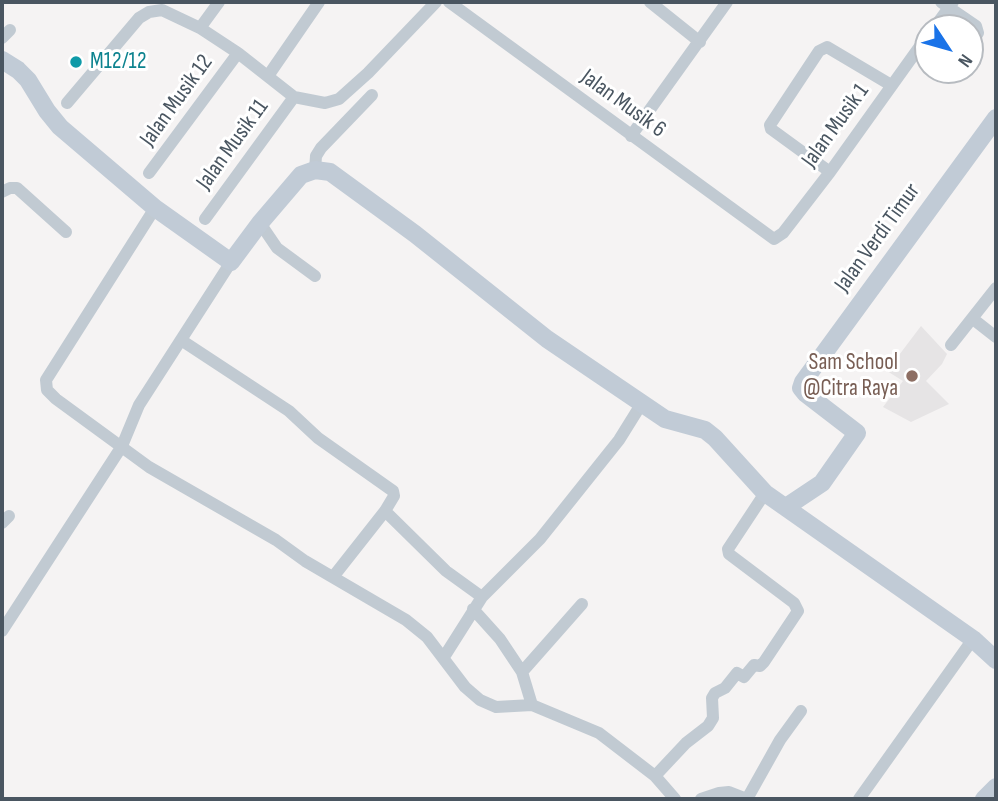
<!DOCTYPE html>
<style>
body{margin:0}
#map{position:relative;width:998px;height:801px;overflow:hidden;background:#f5f3f3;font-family:"Sofia Sans Condensed",sans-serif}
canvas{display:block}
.frame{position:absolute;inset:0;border:4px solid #4a5661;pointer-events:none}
.north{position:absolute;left:914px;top:14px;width:70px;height:70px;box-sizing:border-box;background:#fff;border:2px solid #b7bbc0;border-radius:50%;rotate:126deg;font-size:19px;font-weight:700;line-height:28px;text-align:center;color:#4a5661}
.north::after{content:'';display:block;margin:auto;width:24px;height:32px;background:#1a73e8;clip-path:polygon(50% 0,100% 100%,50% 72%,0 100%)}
</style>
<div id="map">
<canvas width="998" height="801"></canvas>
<div class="frame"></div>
<div class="north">N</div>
</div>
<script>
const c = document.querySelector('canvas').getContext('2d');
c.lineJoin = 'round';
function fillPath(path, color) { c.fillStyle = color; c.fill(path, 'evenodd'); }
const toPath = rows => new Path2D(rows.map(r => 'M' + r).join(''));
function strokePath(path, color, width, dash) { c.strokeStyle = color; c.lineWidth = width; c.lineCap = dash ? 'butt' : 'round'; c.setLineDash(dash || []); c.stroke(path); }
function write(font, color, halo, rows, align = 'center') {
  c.font = font + ' "Sofia Sans Condensed",sans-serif'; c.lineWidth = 6; c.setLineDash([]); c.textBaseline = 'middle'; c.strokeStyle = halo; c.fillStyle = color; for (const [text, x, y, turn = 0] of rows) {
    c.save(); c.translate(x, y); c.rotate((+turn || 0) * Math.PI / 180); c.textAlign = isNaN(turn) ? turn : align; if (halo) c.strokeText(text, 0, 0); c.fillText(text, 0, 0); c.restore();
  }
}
fillPath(toPath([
 [921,326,947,354,942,364,926,381,949,404,911,422,883,407,903,381,887,371]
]), '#e6e4e5');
strokePath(toPath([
 [449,2,774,239,783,233,830,172,928,35],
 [650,2,700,42],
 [941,2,976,26,978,33,972,43],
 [200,28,219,2],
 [934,28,953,2],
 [2,38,10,30],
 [268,76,319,2],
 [67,103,139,18,149,12,162,10,200,28,238,53,294,97,325,103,339,99,368,73,436,2],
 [631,136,727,2],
 [315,170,316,156,321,148,372,95],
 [830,172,771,129,770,125,819,51,827,47,891,85],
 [149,173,238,53],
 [2,192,10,188,17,188,66,232],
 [155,208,46,380,47,390,56,399,149,467,276,540,305,561,406,620,427,637,465,687,480,700,496,707,532,705,599,733,655,776,675,799],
 [205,219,294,97],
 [260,223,277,248,315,276],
 [973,319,996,337],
 [181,340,289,411,318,438,393,491,394,496,385,511,333,577],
 [951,345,996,288],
 [385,511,446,571,482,597],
 [2,523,9,516],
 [473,609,500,639,522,672,532,705],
 [2,631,122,446,139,405,231,262],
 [444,657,482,597,540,539,619,440,642,403],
 [522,672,582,604],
 [655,776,686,743,708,726,713,718,712,698,715,693,725,688,737,673,744,677,754,665,760,666,764,662,798,611,794,603,729,554,728,549,765,493],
 [701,799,719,793,729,792,747,799],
 [747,799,780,740,801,711],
 [859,799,973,639]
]), '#c1cad2', 12);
strokePath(toPath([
 [2,60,18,70,28,80,47,111,60,127,155,208,231,262,260,223,301,175,315,170,330,172,415,234,547,339,665,419,705,430,715,438,765,493,973,639,996,660],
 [786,507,822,483,857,433,805,393,801,388,803,382,996,118],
 [984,799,996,787]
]), '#c1cbd6', 18);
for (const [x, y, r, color] of [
 [76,62,7,"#0f9aa8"],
 [912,376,7,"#8d6e63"]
]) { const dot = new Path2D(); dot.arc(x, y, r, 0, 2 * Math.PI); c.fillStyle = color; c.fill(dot); strokePath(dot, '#fff', 2.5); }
write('23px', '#0d838f', '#fff', [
 ["M12/12",90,62]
], 'left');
write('23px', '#4a5661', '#fff', [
 ["Jalan Musik 12",177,101,-54],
 ["Jalan Musik 6",623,104,36],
 ["Jalan Musik 1",836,126,-54],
 ["Jalan Musik 11",233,145,-54],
 ["Jalan Verdi Timur",878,238,-54]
]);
write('23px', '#785e54', '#fff', [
 ["Sam School",898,363],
 ["@Citra Raya",898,389]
], 'right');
</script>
